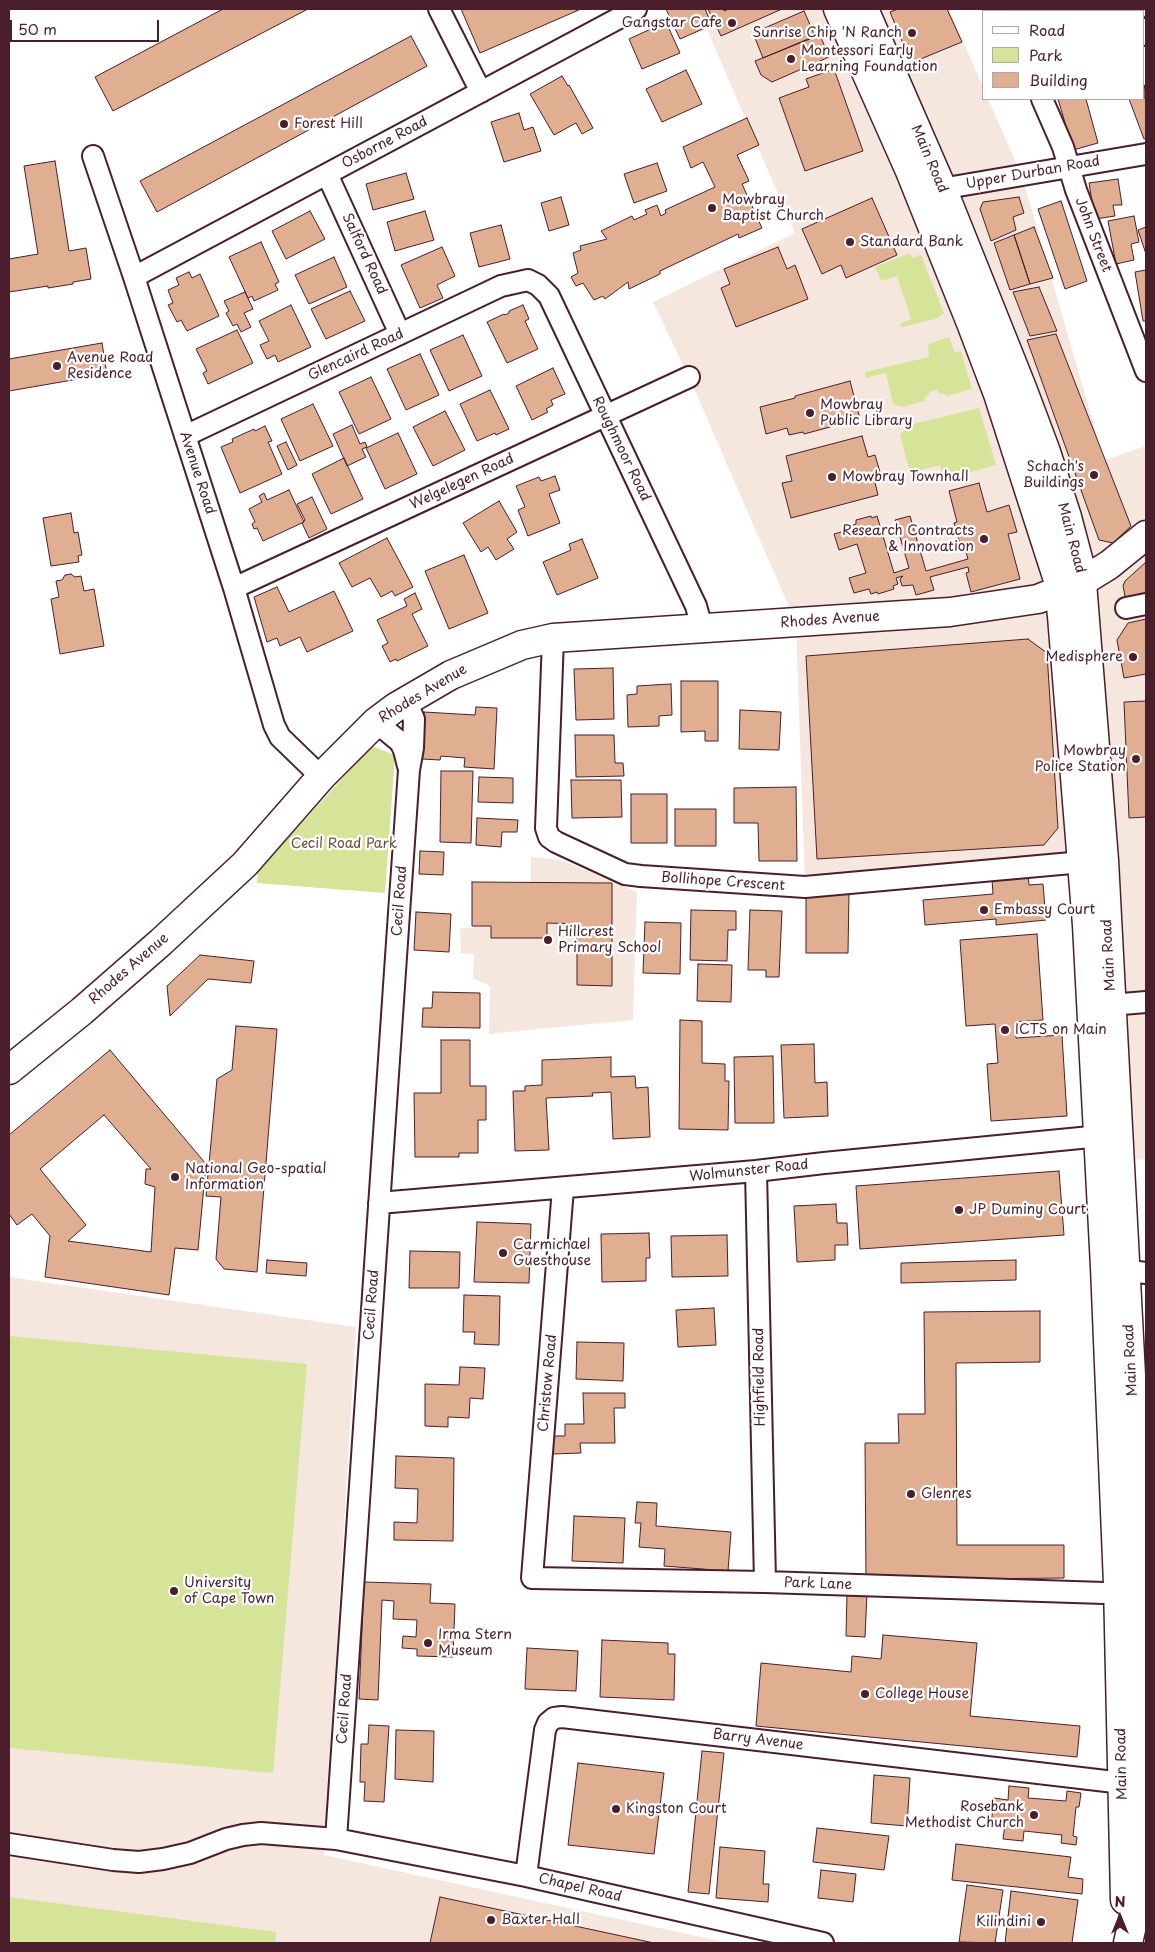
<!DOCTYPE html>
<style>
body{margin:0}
#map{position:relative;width:1155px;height:1952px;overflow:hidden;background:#fff;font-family:"Playpen Sans",sans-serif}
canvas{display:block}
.frame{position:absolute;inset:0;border:10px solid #4a1f2b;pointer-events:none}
.legend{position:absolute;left:982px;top:10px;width:162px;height:90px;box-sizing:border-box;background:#fff;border:1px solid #b7a5aa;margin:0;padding:6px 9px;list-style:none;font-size:15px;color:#4a1f2b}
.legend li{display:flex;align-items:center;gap:10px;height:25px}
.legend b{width:25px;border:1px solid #b7a5aa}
.north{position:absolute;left:1095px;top:1892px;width:50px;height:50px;-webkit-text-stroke:4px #fff;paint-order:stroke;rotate:0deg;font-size:14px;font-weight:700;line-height:20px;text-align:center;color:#4a1f2b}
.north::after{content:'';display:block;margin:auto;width:18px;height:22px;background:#4a1f2b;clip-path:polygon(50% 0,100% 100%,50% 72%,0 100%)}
.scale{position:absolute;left:10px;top:20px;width:149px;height:22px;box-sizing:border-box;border:2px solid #4a1f2b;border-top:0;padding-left:6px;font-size:15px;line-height:18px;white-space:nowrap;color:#4a1f2b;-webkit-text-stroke:4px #fff;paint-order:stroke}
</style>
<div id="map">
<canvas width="1155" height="1952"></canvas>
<div class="frame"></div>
<ul class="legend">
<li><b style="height:6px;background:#fff"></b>Road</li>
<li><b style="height:14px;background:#d5e498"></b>Park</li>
<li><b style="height:14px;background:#e0af91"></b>Building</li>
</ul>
<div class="north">N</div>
<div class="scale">50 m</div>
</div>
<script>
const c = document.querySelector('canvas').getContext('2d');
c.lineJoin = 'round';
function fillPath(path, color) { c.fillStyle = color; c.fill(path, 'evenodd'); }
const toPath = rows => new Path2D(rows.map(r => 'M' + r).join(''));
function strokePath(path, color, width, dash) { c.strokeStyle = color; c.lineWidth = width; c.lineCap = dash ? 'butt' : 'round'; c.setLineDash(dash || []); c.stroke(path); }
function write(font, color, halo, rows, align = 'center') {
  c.font = font + ' "Playpen Sans",sans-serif'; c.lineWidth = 4.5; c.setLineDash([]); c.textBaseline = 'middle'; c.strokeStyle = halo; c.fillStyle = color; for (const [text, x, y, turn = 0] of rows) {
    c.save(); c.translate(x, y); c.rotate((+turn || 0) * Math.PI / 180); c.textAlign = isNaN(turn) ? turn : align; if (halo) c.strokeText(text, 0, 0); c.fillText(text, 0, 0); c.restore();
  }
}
fillPath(toPath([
 [698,9,949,9,984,89,984,99,988,99,1022,176,1104,460,1146,446,1146,1159,1099,1162,1082,862,805,887,796,623,689,377,653,302,795,233],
 [531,857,561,860,637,892,633,1020,489,1034,490,986,473,978,474,954,461,953,460,928,474,928,475,884,531,884],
 [9,1277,356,1327,324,1855,729,1943,9,1943]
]), '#f6e7de');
fillPath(toPath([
 [910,253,912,258,921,255,944,313,938,318,902,327,900,325,901,323,911,319,897,276,881,281,875,267],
 [949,337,955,353,961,351,972,389,947,396,943,393,939,394,938,390,929,392,930,395,925,397,925,401,902,407,893,404,886,373,866,378,865,372,929,357,928,344],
 [979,408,996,465,943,480,940,465,910,473,900,434,905,430,905,426],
 [372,746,395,755,385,893,257,883,258,871],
 [9,1336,307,1364,273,1773,9,1748],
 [9,1897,276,1932,275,1943,9,1943]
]), '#d5e498');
const building = toPath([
 [223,9,308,9,113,111,95,77,223,9],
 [461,9,581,9,480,53,461,9],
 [666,9,705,9,712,25,680,39,666,9],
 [708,9,724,9,724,11,729,9,782,9,721,36,708,9],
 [898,9,947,9,962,42,911,63,890,12,898,9],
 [1089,9,1114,9,1115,11,1090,11,1089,9],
 [804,11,815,36,763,58,753,33,804,11],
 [666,22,680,53,642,69,629,39,666,22],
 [820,35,829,57,772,82,761,75,755,61,820,35],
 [411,36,427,66,157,212,140,181,411,36],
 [834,69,863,151,805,171,779,98,809,87,806,79,834,69],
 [686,70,702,104,662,122,646,89,686,70],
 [562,76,568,86,569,85,593,128,582,134,576,123,554,135,530,94,562,76],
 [1144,85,1146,92,1146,138,1144,139,1129,99,1144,99,1144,85],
 [1058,99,1086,99,1098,143,1073,150,1058,99],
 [519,113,524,130,533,127,541,151,504,162,491,122,519,113],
 [747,118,759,145,737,155,749,181,742,184,762,228,739,238,738,234,660,271,660,274,629,289,628,282,605,299,603,296,594,300,583,283,576,286,571,277,578,273,573,253,581,250,580,246,607,239,601,231,632,216,634,220,647,214,645,210,657,205,661,216,666,213,665,210,715,187,703,162,691,168,683,147,747,118],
 [55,161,69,251,86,248,91,279,73,282,73,284,48,288,48,286,9,292,9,259,38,254,24,166,55,161],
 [657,163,667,191,634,203,624,174,657,163],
 [406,173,414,199,373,210,366,184,406,173],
 [1118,179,1122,205,1113,205,1115,216,1095,219,1089,183,1118,179],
 [561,197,569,225,549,231,541,203,561,197],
 [1019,197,1024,213,1013,217,1016,230,991,241,980,209,983,202,1019,197],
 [872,198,897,255,846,278,841,265,822,274,802,229,872,198],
 [1061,201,1087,281,1065,289,1038,209,1061,201],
 [310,211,325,239,286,259,272,231,310,211],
 [425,211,434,240,395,251,387,222,425,211],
 [1134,216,1139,242,1131,244,1134,260,1116,264,1108,221,1134,216],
 [501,225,510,259,479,267,470,233,501,225],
 [1034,227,1053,278,1030,284,1014,235,1034,227],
 [1146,227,1146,254,1138,230,1146,227],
 [1014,235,1030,284,1010,290,994,243,1014,235],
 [261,242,279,282,275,284,278,290,254,301,252,296,248,298,229,257,261,242],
 [442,247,455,276,437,285,443,298,420,308,401,265,442,247],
 [778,247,787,269,795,265,808,299,736,327,721,288,730,284,724,269,778,247],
 [334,257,347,287,309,304,295,275,334,257],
 [1146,270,1146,321,1143,321,1135,272,1146,270],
 [189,272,192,278,200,274,219,316,187,331,181,320,177,322,168,305,173,303,168,290,179,285,176,278,189,272],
 [1039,287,1057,331,1030,336,1013,292,1039,287],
 [350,291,365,321,326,339,311,309,350,291],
 [245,292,253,309,244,313,251,327,241,332,237,324,233,326,226,313,229,311,224,301,245,292],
 [291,305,311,347,278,362,275,355,267,359,260,345,269,341,259,321,291,305],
 [523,305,529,319,525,321,538,349,507,363,487,322,504,314,505,315,509,313,509,311,523,305],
 [237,330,253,363,208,384,203,373,207,371,196,349,237,330],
 [1056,334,1131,526,1113,543,1099,540,1027,340,1056,334],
 [463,335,482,376,449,391,430,350,463,335],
 [102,343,107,374,9,391,9,359,102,343],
 [420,354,439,395,406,410,387,369,420,354],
 [553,368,565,394,551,400,553,405,546,409,548,412,532,420,516,386,553,368],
 [371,377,391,419,359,434,339,392,371,377],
 [850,381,860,419,804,434,803,432,789,435,787,428,766,434,760,407,795,398,795,396,850,381],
 [490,390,509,429,496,435,495,433,477,441,460,404,490,390],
 [313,404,333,446,300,461,281,419,313,404],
 [445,411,465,450,433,466,413,427,445,411],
 [352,425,360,444,365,442,367,447,362,449,366,457,347,466,333,434,352,425],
 [265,426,272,441,268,442,282,474,240,493,221,447,233,442,232,439,254,429,255,431,265,426],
 [398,433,417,474,385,489,366,448,398,433],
 [862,436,868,457,875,455,880,472,873,474,878,495,791,518,782,483,792,481,786,456,862,436],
 [286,442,297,465,288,470,277,446,286,442],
 [344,458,363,499,331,514,312,474,344,458],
 [555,476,560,490,549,494,560,523,528,536,518,510,525,507,516,486,539,477,541,481,555,476],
 [979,483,987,512,1009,505,1017,532,1008,534,1020,579,971,592,966,573,969,572,968,567,930,577,934,590,916,595,913,585,902,586,900,579,903,576,896,578,898,584,893,586,894,589,878,594,877,592,871,594,869,589,854,593,849,578,866,573,857,544,839,550,834,534,852,529,851,526,856,524,856,520,871,516,872,518,877,516,894,573,909,568,895,520,910,516,926,571,968,559,965,549,962,550,954,523,957,522,949,491,979,483],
 [289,490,304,522,263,541,257,528,254,529,252,524,255,522,249,509,262,502,259,496,264,493,267,500,289,490],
 [312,497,327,529,309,538,302,523,305,520,297,504,312,497],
 [499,501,517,532,507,539,514,549,496,560,488,547,481,552,463,523,499,501],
 [71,513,74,533,78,532,82,555,78,556,79,562,51,566,43,518,71,513],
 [387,538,413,587,395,596,392,591,381,597,370,578,352,587,339,563,387,538],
 [582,539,598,578,557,595,543,562,571,550,569,544,582,539],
 [464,555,488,613,449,629,425,571,464,555],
 [1146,562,1146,596,1126,601,1123,586,1125,581,1146,562],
 [71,574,75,577,81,576,84,591,94,589,104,646,60,654,51,599,59,597,56,581,62,580,65,575,71,574],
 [277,587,289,612,334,591,353,631,307,652,300,637,280,646,277,638,267,642,254,597,277,587],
 [415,593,422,609,412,614,428,646,397,661,396,659,390,662,382,646,388,643,377,620,407,606,404,599,415,593],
 [1146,619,1146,674,1124,678,1117,640,1128,623,1146,619],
 [1028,639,1047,653,1058,828,1044,845,817,859,806,656,1028,639],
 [613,668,614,719,576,720,574,669,613,668],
 [681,681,718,681,718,741,705,741,705,731,681,732,681,681],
 [671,684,672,715,659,716,659,726,628,727,627,695,637,694,637,686,671,684],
 [1146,701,1146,817,1129,818,1124,702,1146,701],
 [476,707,497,708,494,769,464,767,465,758,441,756,440,760,422,759,424,712,475,715,476,707],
 [740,710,781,712,779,750,739,749,740,710],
 [575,735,614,735,615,763,623,763,624,776,576,777,575,735],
 [441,771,473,771,471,843,440,842,441,771],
 [479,777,513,778,513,803,478,802,479,777],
 [571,780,621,780,622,817,572,818,571,780],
 [796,787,797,861,759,861,758,823,734,823,734,788,796,787],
 [631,794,667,794,667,843,631,843,631,794],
 [675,809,716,809,716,846,675,846,675,809],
 [477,818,518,820,517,832,502,832,501,847,476,845,477,818],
 [420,851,444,852,443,875,419,874,420,851],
 [1028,875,1029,885,1043,884,1046,920,996,925,996,919,925,925,923,900,993,894,992,879,1028,875],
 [472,882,612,883,612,986,577,985,577,924,547,923,547,938,491,938,491,926,472,926,472,882],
 [806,892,849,892,848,953,806,953,806,892],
 [691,910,736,911,736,930,728,930,727,961,690,960,691,910],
 [750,910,782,911,779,977,766,977,766,970,748,970,750,910],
 [416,912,451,914,449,952,414,950,416,912],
 [645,922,681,923,680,974,643,973,645,922],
 [1037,934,1043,1020,1015,1022,1016,1038,1062,1035,1067,1116,991,1121,987,1064,998,1063,995,1024,966,1026,960,940,1037,934],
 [200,955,254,961,251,983,208,979,170,1016,167,986,200,955],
 [698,964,732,965,731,1002,697,1001,698,964],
 [433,992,480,993,480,1028,422,1027,423,1008,432,1008,433,992],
 [680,1020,702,1021,702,1063,725,1064,725,1081,729,1081,728,1130,679,1129,680,1020],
 [236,1026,277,1029,257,1272,224,1269,216,1259,221,1197,206,1196,217,1079,232,1070,236,1026],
 [441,1040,470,1040,470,1086,486,1086,486,1120,478,1120,478,1153,459,1153,459,1157,415,1157,414,1093,441,1093,441,1040],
 [814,1044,815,1083,827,1082,828,1116,784,1118,781,1045,814,1044],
 [110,1050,206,1164,198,1250,175,1248,169,1295,45,1277,50,1236,32,1214,17,1225,9,1214,9,1135,110,1050],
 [104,1115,151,1169,146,1169,145,1184,155,1187,151,1252,68,1241,86,1225,40,1169,104,1115],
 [773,1056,774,1123,735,1123,734,1057,773,1056],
 [611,1057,611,1077,635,1076,636,1088,648,1087,650,1137,613,1139,611,1092,592,1093,593,1096,546,1098,549,1150,515,1151,513,1091,525,1091,525,1086,542,1085,542,1060,611,1057],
 [1059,1171,1064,1235,860,1249,856,1186,1059,1171],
 [836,1204,837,1223,847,1223,848,1245,835,1245,835,1260,797,1262,794,1206,836,1204],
 [477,1222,531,1224,529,1283,474,1282,477,1222],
 [649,1233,650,1258,646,1258,646,1281,602,1282,601,1234,649,1233],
 [727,1235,728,1276,672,1277,671,1236,727,1235],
 [410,1251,460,1252,459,1288,409,1288,410,1251],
 [267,1260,307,1263,306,1276,266,1273,267,1260],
 [1016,1260,1016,1280,901,1283,901,1263,1016,1260],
 [464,1295,500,1296,499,1345,474,1344,475,1332,463,1332,464,1295],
 [714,1308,716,1345,678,1347,676,1310,714,1308],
 [1040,1311,1040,1362,956,1363,957,1545,1064,1545,1064,1578,866,1580,865,1443,899,1443,898,1414,925,1414,924,1312,1040,1311],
 [577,1342,624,1343,623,1381,576,1379,577,1342],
 [460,1367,485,1368,483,1399,470,1398,469,1418,448,1417,448,1427,425,1426,425,1384,459,1385,460,1367],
 [583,1393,625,1393,625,1408,614,1408,615,1443,580,1443,581,1453,553,1454,553,1436,565,1436,565,1424,584,1424,583,1393],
 [396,1456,454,1458,453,1541,394,1540,394,1522,417,1523,418,1489,395,1488,396,1456],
 [637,1502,657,1503,656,1526,731,1532,728,1571,664,1566,665,1549,639,1547,641,1523,635,1523,637,1502],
 [574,1516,625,1518,623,1563,572,1561,574,1516],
 [364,1582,431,1584,430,1603,455,1604,453,1657,417,1656,417,1649,402,1648,403,1636,416,1637,417,1620,393,1619,394,1601,382,1600,378,1700,359,1699,364,1582],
 [847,1593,867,1594,865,1637,846,1636,847,1593],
 [883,1635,977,1643,970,1716,1080,1726,1077,1757,756,1726,761,1663,851,1672,852,1656,881,1659,883,1635],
 [602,1640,668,1643,668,1654,675,1654,674,1700,600,1697,602,1640],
 [527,1648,578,1651,576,1691,525,1689,527,1648],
 [369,1725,389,1726,384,1802,364,1801,365,1782,360,1782,361,1744,368,1744,369,1725],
 [396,1730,434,1731,433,1782,395,1779,396,1730],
 [702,1751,724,1753,709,1894,688,1892,702,1751],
 [578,1763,664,1773,654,1854,568,1845,578,1763],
 [874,1775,910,1778,907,1826,871,1823,874,1775],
 [1009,1786,1029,1788,1028,1798,1066,1801,1067,1791,1081,1793,1079,1807,1076,1807,1073,1836,1077,1837,1076,1845,1061,1843,1062,1835,1024,1831,1023,1841,1003,1839,1005,1825,991,1824,994,1798,1008,1800,1009,1786],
 [817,1828,889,1836,884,1870,813,1862,817,1828],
 [956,1844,1071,1857,1068,1877,1083,1879,1082,1894,952,1880,956,1844],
 [720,1847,765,1851,763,1884,769,1884,768,1902,716,1898,720,1847],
 [821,1870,856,1874,853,1902,818,1898,821,1870],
 [967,1885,1003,1890,995,1943,959,1942,967,1885],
 [1011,1891,1078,1900,1072,1943,1005,1943,1011,1891],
 [440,1897,654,1943,430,1943,440,1897]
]);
fillPath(building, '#e0af91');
strokePath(building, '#4a1f2b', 1);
const street = toPath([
 [439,9,481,92],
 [1004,9,1005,11],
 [1135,9,1136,11],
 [1144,29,1146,35],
 [1042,99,1063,147,1076,190,1146,371],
 [93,156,134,277,234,588,274,725,280,737,311,767,322,776],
 [327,174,400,334],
 [929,191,1146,154],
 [134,277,636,9],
 [185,436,501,286,528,280,538,285,549,296,696,606,702,628],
 [234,588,689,377],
 [1126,608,1146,604],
 [553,638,546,828,549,837,556,842,625,874,641,876,805,887,1094,861],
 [376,722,400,742,404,750,408,766],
 [1098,1006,1146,1002],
 [756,1171,765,1582],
 [563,1188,532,1578,765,1582,1104,1593],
 [379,1203,756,1171,824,1163,1111,1135],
 [1114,1269,1146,1273],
 [336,1839,397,942,409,770,413,748,414,719,406,701],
 [9,1844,113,1860,139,1862,163,1859,190,1853,226,1839,243,1835,261,1833,336,1839,526,1876,823,1943],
 [526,1876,545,1730,548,1723,554,1718,562,1717,1123,1783]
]);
const secondary = toPath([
 [838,9,910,171,971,323,998,394,1058,580,1062,616,1087,925,1105,1267,1118,1584,1125,1900],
 [864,9,942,188,1022,388,1046,452,1067,517,1081,570,1104,860,1136,1471,1142,1673,1143,1863,1139,1894,1128,1943],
 [9,1070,82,1011,161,942,245,864,322,776,376,722,396,707,451,675,522,645,553,638,950,612,1038,599,1083,581,1109,565,1146,535]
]);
strokePath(street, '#4a1f2b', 24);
strokePath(secondary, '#4a1f2b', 31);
strokePath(street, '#fff', 20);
strokePath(secondary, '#fff', 28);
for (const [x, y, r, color] of [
 [732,23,5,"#4a1f2b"],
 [912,33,5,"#4a1f2b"],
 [791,59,5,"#4a1f2b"],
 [284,124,5,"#4a1f2b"],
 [712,208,5,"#4a1f2b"],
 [850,242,5,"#4a1f2b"],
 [57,366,5,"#4a1f2b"],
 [810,413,5,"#4a1f2b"],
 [1094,475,5,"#4a1f2b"],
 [832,477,5,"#4a1f2b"],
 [984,539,5,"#4a1f2b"],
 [1133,657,5,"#4a1f2b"],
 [1136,759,5,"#4a1f2b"],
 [984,910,5,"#4a1f2b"],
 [548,940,5,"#4a1f2b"],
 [1005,1030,5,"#4a1f2b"],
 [175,1177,5,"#4a1f2b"],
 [959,1210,5,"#4a1f2b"],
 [503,1253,5,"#4a1f2b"],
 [911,1494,5,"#4a1f2b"],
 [174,1591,5,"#4a1f2b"],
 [428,1643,5,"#4a1f2b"],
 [865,1694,5,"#4a1f2b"],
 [616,1809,5,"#4a1f2b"],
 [1034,1815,5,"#4a1f2b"],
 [491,1920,5,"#4a1f2b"],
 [1041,1922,5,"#4a1f2b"]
]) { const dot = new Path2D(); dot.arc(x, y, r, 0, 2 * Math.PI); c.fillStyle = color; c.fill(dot); strokePath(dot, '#fff', 2); }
write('14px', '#4a1f2b', '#fff', [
 ["Gangstar Cafe",722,23,"right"],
 ["Sunrise Chip 'N Ranch",902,33,"right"],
 ["Montessori Early",801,51],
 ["Learning Foundation",801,67],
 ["Forest Hill",294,124],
 ["Mowbray",722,200],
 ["Baptist Church",722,216],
 ["Standard Bank",860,242],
 ["Avenue Road",67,358],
 ["Residence",67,374],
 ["Mowbray",820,405],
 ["Public Library",820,421],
 ["Schach's",1084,467,"right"],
 ["Buildings",1084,483,"right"],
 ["Mowbray Townhall",842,477],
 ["Research Contracts",974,531,"right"],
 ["& Innovation",974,547,"right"],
 ["Medisphere",1123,657,"right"],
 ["Mowbray",1126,751,"right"],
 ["Police Station",1126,767,"right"],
 ["Embassy Court",994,910],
 ["Hillcrest",558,932],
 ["Primary School",558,948],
 ["ICTS on Main",1015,1030],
 ["National Geo-spatial",185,1169],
 ["Information",185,1185],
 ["JP Duminy Court",969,1210],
 ["Carmichael",513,1245],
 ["Guesthouse",513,1261],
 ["Glenres",921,1494],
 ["University",184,1583],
 ["of Cape Town",184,1599],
 ["Irma Stern",438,1635],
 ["Museum",438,1651],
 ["College House",875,1694],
 ["Rosebank",1024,1807,"right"],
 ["Methodist Church",1024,1823,"right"],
 ["Kingston Court",626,1809],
 ["Baxter Hall",501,1920],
 ["Kilindini",1031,1922,"right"]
], 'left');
write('14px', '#4a1f2b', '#fff', [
 ["Osborne Road",385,143,-28],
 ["Main Road",929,159,67],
 ["Upper Durban Road",1033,173,-10],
 ["John Street",1093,235,69],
 ["Salford Road",364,254,65],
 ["Glencaird Road",356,355,-25],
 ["Roughmoor Road",621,449,64],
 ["Avenue Road",197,473,72],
 ["Welgelegen Road",462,482,-25],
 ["Main Road",1071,538,75],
 ["Rhodes Avenue",830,620,-4],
 ["Rhodes Avenue",423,694,-31],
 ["Bollihope Crescent",723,882,4],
 ["Cecil Road",400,901,-86],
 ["Main Road",1109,955,-93],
 ["Rhodes Avenue",129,969,-41],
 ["Wolmunster Road",749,1171,-6],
 ["Cecil Road",372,1305,-86],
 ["Main Road",1131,1360,-93],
 ["Highfield Road",760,1377,-91],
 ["Christow Road",548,1383,-85],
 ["Park Lane",818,1584,2],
 ["Cecil Road",345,1709,-86],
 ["Barry Avenue",758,1740,7],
 ["Main Road",1122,1764,-91],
 ["Chapel Road",580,1888,13]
]);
write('14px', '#6d5046', '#fff', [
 ["Cecil Road Park",344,844]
]);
</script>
